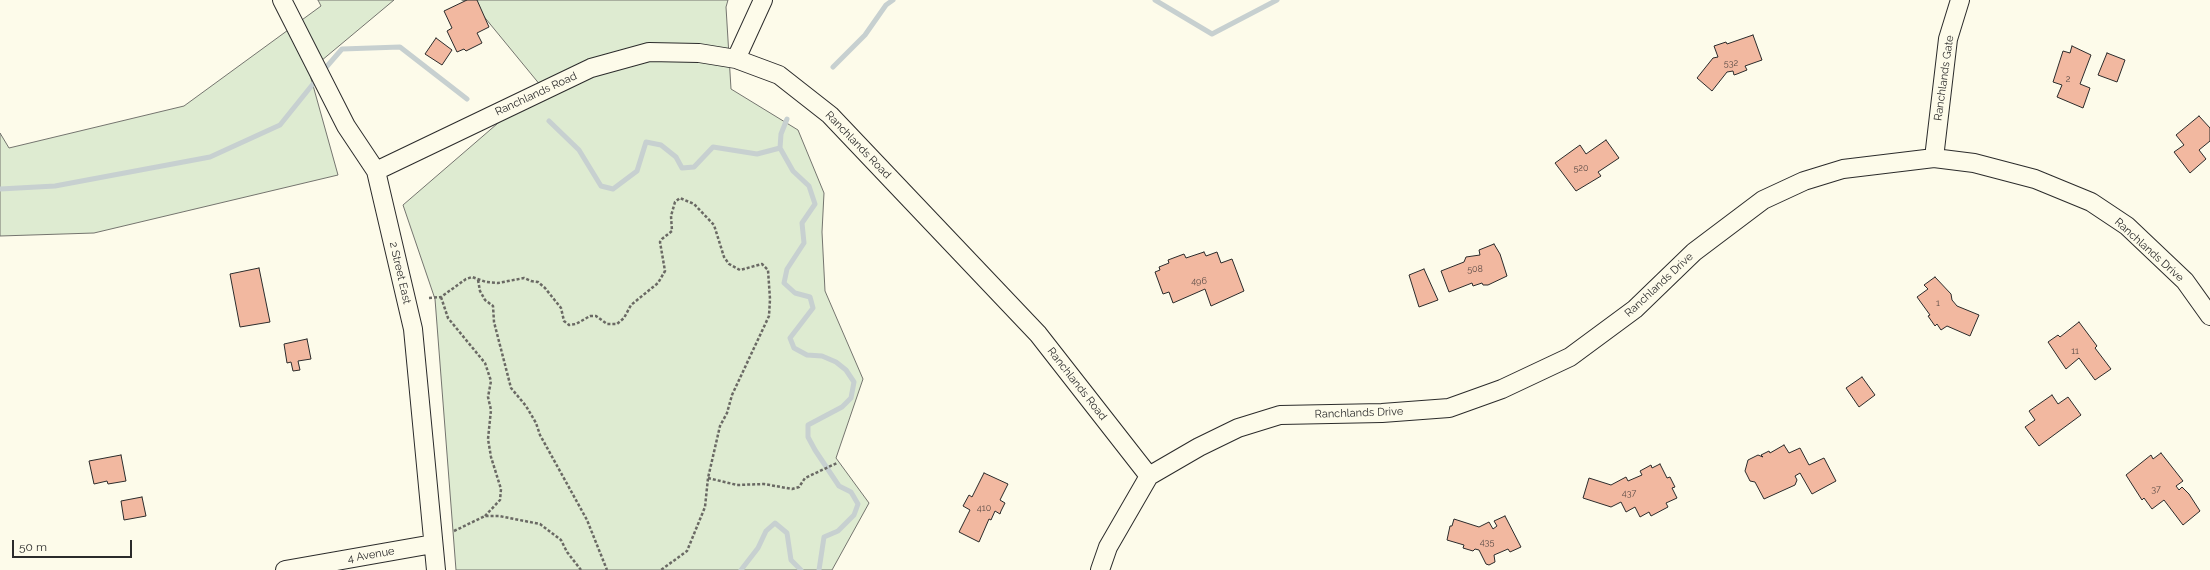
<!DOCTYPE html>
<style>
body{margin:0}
#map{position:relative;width:2210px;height:570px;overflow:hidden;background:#fdfbea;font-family:Raleway,sans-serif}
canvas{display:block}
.scale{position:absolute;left:12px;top:540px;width:120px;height:18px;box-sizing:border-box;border:2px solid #2b2b2b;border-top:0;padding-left:5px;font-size:12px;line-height:14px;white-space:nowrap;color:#2b2b2b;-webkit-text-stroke:3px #fdfbea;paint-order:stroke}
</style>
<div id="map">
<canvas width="2210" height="570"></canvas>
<div class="scale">50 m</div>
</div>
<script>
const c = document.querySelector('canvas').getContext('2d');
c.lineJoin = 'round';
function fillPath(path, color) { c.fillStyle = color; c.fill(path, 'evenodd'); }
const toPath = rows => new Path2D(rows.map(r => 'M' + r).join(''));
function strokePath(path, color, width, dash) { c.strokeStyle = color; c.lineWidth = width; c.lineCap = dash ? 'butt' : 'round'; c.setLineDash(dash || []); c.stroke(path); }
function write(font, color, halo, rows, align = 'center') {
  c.font = font + ' Raleway,sans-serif'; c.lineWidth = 3; c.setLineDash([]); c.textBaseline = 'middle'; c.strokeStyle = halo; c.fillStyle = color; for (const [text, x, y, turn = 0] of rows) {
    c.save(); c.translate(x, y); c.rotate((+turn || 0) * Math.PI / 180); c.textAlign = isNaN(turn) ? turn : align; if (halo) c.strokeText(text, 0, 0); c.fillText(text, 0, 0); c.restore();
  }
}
const green = toPath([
 [318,0,394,0,309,71,338,175,94,233,0,236,0,133,9,148,184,106,321,6,318,0],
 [462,0,728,0,726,7,731,89,798,130,824,193,822,232,825,291,863,379,836,458,869,503,832,570,456,570,435,299,403,205,541,86,472,2,462,0]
]);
fillPath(green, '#deebd1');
strokePath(green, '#74746e', 1);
strokePath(toPath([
 [1155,0,1212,34,1277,0],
 [833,67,865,35,886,5,893,0],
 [322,72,342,49,400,47,467,99],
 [549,121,579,150,601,186,613,189,637,171,646,142,661,145,676,157,682,168,694,167,713,147,757,154,780,148],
 [780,148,793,171,809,186,815,204,802,223,804,243,787,269,784,283,795,293,810,297,813,308,790,338,794,348,807,355,822,356,836,362,846,370,854,382,851,398,842,407,808,425,808,437,815,450,839,486,851,492,858,504,854,515,838,531,824,537,819,570],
 [780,148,781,134,787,119],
 [0,189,55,186,210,157,280,125,317,79],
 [741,570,758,548,766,531,775,523,787,533,791,560,801,570]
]), '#c7d0d0', 5);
const building = toPath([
 [467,0,477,0,489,27,477,33,482,43,466,51,464,49,457,52,447,31,452,28,444,11,467,0],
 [1753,35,1762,60,1745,66,1747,70,1737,74,1734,75,1733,71,1727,72,1712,91,1697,78,1713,58,1718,57,1714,46,1726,42,1727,44,1753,35],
 [436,38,452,50,442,65,425,54,436,38],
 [2072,46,2091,55,2080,84,2090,88,2083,108,2057,97,2062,85,2053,82,2063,51,2070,53,2072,46],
 [2107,53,2125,60,2117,82,2098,75,2107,53],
 [2199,116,2210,128,2210,141,2199,150,2206,159,2190,173,2174,152,2184,145,2176,135,2199,116],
 [1606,140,1619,158,1598,172,1601,176,1576,191,1555,163,1580,145,1586,154,1606,140],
 [1494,244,1500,254,1507,276,1488,285,1483,285,1482,283,1473,286,1472,283,1449,292,1441,271,1464,262,1466,257,1480,255,1479,250,1494,244],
 [1204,252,1206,256,1217,252,1221,263,1232,259,1244,291,1211,306,1205,289,1173,303,1169,292,1163,294,1155,272,1160,270,1159,267,1169,263,1168,260,1184,254,1186,258,1204,252],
 [259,268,270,322,240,327,230,274,259,268],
 [1424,269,1438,300,1419,307,1409,275,1424,269],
 [1935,277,1951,294,1952,300,1957,306,1979,315,1970,336,1947,326,1941,330,1937,324,1935,326,1928,316,1930,315,1917,297,1928,289,1924,285,1935,277],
 [2079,322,2097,346,2095,348,2111,369,2095,380,2079,358,2066,369,2048,342,2058,335,2060,337,2079,322],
 [307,339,311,359,298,361,300,370,293,371,291,362,287,363,284,344,307,339],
 [1862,377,1875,395,1859,407,1846,388,1862,377],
 [2052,395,2058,404,2068,397,2081,415,2039,446,2025,427,2035,420,2029,411,2052,395],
 [1784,445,1789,453,1800,448,1809,465,1824,458,1836,481,1812,494,1800,473,1795,476,1797,480,1795,485,1764,499,1755,482,1750,481,1745,471,1748,460,1758,455,1763,457,1761,455,1769,451,1770,453,1784,445],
 [2161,453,2183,481,2176,486,2179,490,2182,487,2189,494,2200,511,2183,525,2164,500,2152,509,2144,498,2142,500,2126,475,2151,455,2153,459,2161,453],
 [121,455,126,481,108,484,107,481,94,484,89,461,121,455],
 [1660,464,1667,478,1670,477,1675,487,1672,488,1677,498,1666,503,1668,507,1651,516,1649,512,1640,517,1635,507,1626,512,1621,502,1611,507,1583,498,1589,478,1611,485,1626,477,1628,481,1642,475,1640,471,1651,465,1652,468,1660,464],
 [984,473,1008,484,1000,500,1005,503,1001,511,1000,514,995,511,991,520,989,519,979,542,959,532,970,510,963,506,969,495,972,497,984,473],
 [142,497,146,516,124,520,121,501,142,497],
 [1505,516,1521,547,1510,552,1508,549,1494,555,1495,562,1489,565,1486,564,1479,550,1475,549,1473,551,1463,548,1464,545,1447,540,1450,526,1452,526,1454,519,1479,527,1489,522,1493,529,1497,526,1494,521,1505,516]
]);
fillPath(building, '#f2b8a0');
strokePath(building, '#2b2b2b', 1);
const minor = toPath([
 [282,0,346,126,376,171,413,329,436,570],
 [736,59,763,0],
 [1934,158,1948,39,1960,0],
 [376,171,591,68,649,52,699,53,736,59,779,75,830,115,1038,334,1149,476],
 [285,570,433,544],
 [1100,570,1108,547,1149,476,1199,447,1238,428,1280,415,1382,413,1449,408,1502,389,1570,357,1635,309,1694,252,1763,200,1804,181,1843,169,1934,158,1974,163,2035,179,2091,202,2127,226,2185,281,2210,316]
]);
strokePath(minor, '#2b2b2b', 20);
strokePath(toPath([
 [478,280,480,291,485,300,493,306,494,322,511,388,526,406,536,423,540,435,587,520,607,570],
 [441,297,448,318,485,363,491,381,488,397,491,410,488,439,491,457,501,489,500,500,485,516],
 [429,298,441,297,466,279,472,277,486,282,498,283,524,278,531,281,538,282,545,288,561,308,564,321,569,325,576,324,590,316,596,316,607,324,617,324,624,318,631,305,658,283,665,271,660,242,662,239,672,231,671,216,675,202,680,198,694,204,714,225,724,257,729,264,740,270,762,264,768,270,770,299,769,316,732,395,727,413,720,426,708,478,705,507,687,551,661,570],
 [708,478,737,485,764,484,792,489,799,487,805,478,837,463],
 [454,531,485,516,499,516,540,524,561,540,567,552,581,570]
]), '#6a6964', 2.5, [3, 2]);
strokePath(minor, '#fdfbea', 18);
write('9px', '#5d4e48', null, [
 ["532",1731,63],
 ["2",2068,79],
 ["520",1581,168],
 ["508",1475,269],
 ["496",1199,281],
 ["1",1938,303],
 ["11",2075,351],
 ["37",2156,489],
 ["437",1629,493],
 ["410",984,508],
 ["435",1487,542]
]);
write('11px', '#2b2b2b', '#fdfbea', [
 ["Ranchlands Gate",1944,78,-82],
 ["Ranchlands Road",536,94,-25],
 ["Ranchlands Road",858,145,46],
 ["Ranchlands Drive",2149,250,42],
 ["2 Street East",400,273,77],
 ["Ranchlands Drive",1659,285,-43],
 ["Ranchlands Road",1077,384,52],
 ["Ranchlands Drive",1359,413,-2],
 ["4 Avenue",371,555,-10]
]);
</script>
